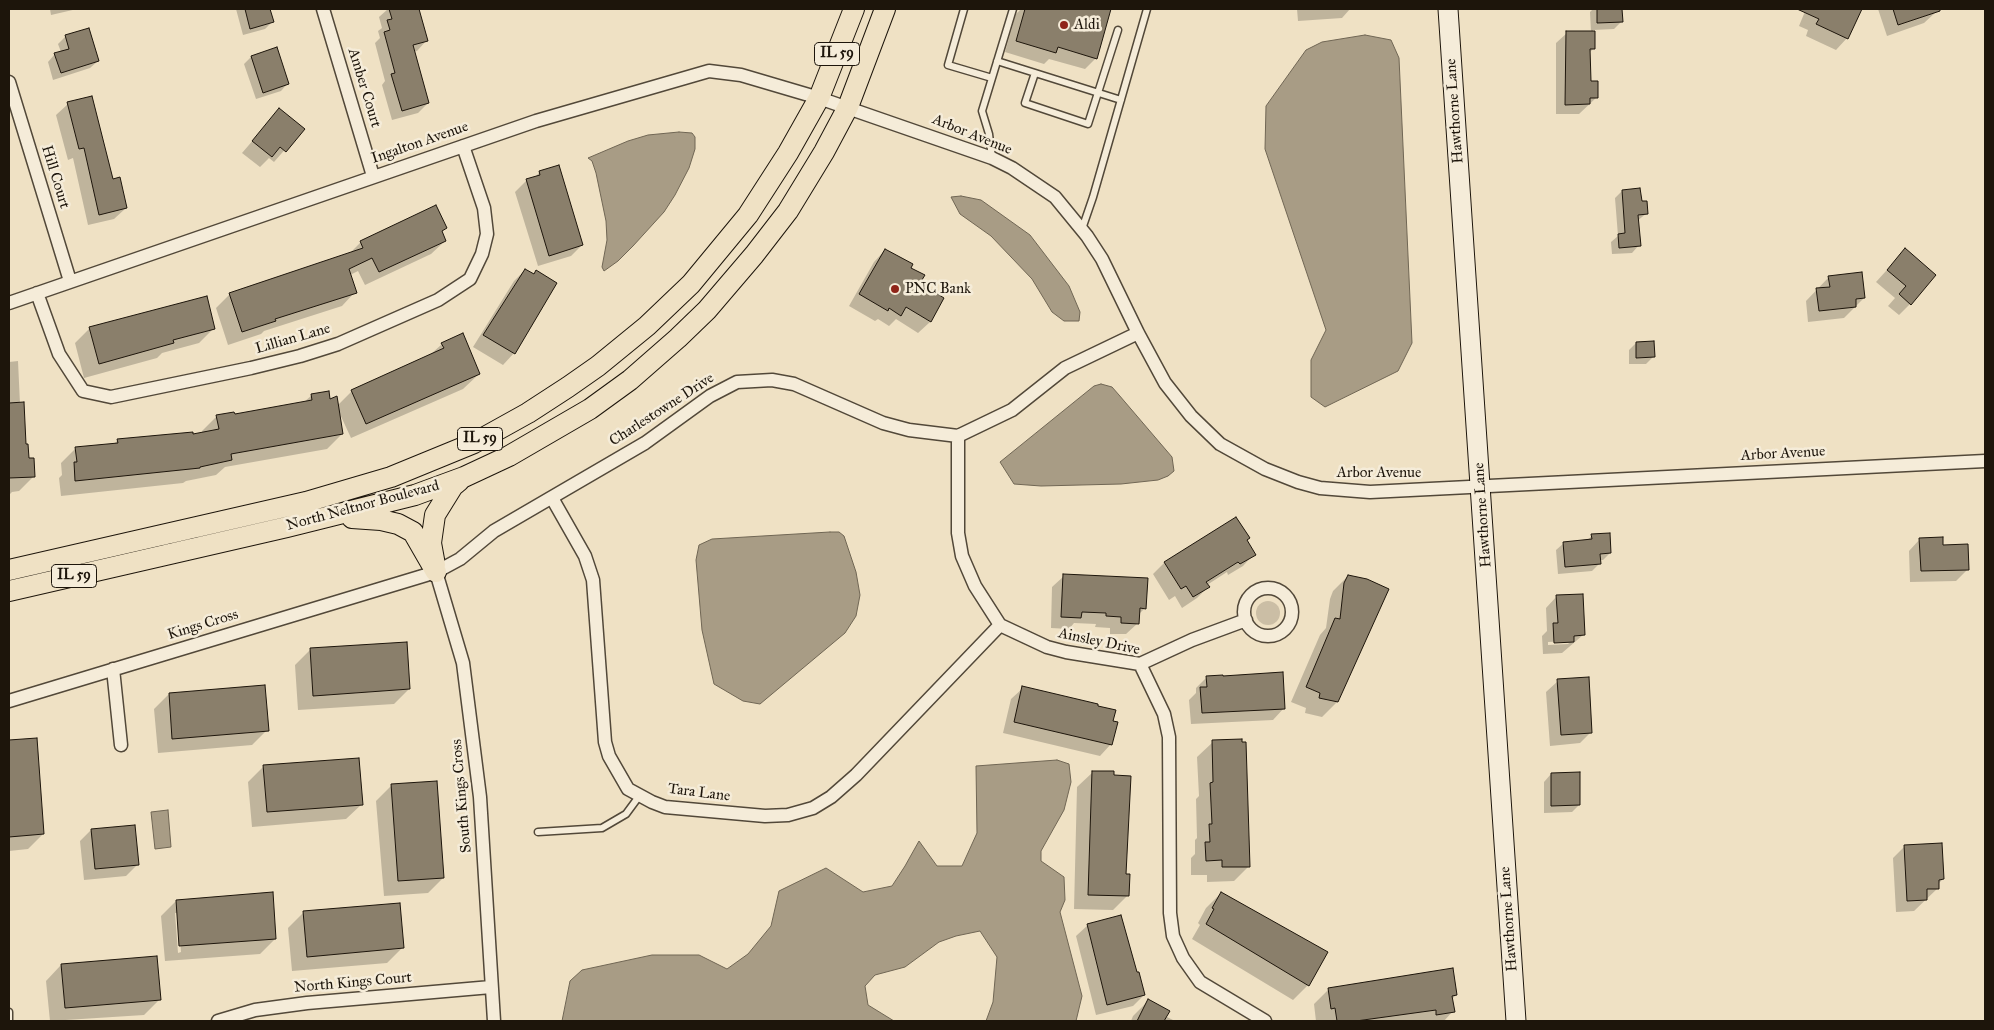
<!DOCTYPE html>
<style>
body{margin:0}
#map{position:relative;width:1994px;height:1030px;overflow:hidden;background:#efe1c4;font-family:"IM FELL Great Primer",serif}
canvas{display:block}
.frame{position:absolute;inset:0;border:10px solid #1d150b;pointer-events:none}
</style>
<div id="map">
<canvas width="1994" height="1030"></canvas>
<div class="frame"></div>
</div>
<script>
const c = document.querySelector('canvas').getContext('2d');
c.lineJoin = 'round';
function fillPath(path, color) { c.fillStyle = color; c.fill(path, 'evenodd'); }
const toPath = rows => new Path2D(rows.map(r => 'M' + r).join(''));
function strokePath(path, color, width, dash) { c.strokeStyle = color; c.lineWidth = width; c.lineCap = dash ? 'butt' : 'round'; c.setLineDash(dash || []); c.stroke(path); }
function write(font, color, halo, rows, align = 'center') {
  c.font = font + ' "IM FELL Great Primer",serif'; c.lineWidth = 5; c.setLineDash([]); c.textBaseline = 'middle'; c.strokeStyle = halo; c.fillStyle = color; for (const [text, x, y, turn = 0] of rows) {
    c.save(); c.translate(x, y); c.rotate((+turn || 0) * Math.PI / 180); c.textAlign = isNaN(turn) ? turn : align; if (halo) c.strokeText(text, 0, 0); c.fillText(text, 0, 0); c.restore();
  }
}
fillPath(toPath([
 '1256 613a12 12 0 1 1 24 0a12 12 0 1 1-24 0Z'
]), '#cbbea5');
const water = toPath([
 [1365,35,1391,40,1399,58,1412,343,1398,371,1325,407,1311,397,1311,360,1326,330,1265,149,1266,106,1306,50,1322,42,1365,35],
 [679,132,692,133,695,137,695,149,689,168,675,195,664,212,633,246,618,261,604,271,602,267,607,240,606,221,596,173,592,161,588,158,628,141,648,135,679,132],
 [961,196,981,200,1030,235,1069,286,1080,312,1079,321,1064,321,1052,312,1032,279,991,236,960,214,951,197,961,196],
 [1101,384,1112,387,1119,395,1172,457,1174,471,1168,476,1158,480,1121,484,1041,486,1014,484,1000,462,1094,386,1101,384],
 [830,532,839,532,844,536,856,572,860,595,856,616,845,633,760,704,743,701,714,684,702,630,696,560,699,545,712,539,830,532],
 [1057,760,1069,764,1071,782,1064,810,1041,851,1041,861,1064,877,1065,900,1060,912,1082,996,1076,1021,986,1021,993,1002,997,957,980,931,956,936,939,942,905,967,875,975,865,986,868,1005,894,1021,562,1021,570,981,582,970,652,955,699,955,727,969,748,954,771,926,779,891,826,868,863,892,892,886,905,866,919,841,937,866,962,866,977,833,976,766,1057,760],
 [168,810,171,847,155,849,151,812,168,810]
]);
fillPath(water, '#a89c85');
strokePath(water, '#706654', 1);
fillPath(toPath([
 [50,9,77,9,51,15],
 [236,9,269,9,272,22,265,29,243,35],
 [388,9,418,9,426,41,417,51,413,52,428,103,418,113,392,120,382,85,385,81,375,43,380,38,378,31,382,28,379,17],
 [1021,9,1110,9,1096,58,1085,69,1049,59,1044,64,1005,52,1016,14],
 [1297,9,1350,9,1342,18,1298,21],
 [1593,9,1621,9,1621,22,1614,29,1593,30,1594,48,1589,53,1590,83,1597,97,1579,114,1556,114,1556,43,1567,33,1591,32,1590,12],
 [1806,9,1861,9,1847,38,1836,50,1806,36,1808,30,1799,26],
 [1878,9,1934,9,1936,12,1924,23,1887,36],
 [66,36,98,61,90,68,53,80,48,62,55,54,61,52,58,44],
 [276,49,288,83,281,91,256,99,244,64,251,57],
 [68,104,126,208,114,219,88,225,73,158,68,160,56,115],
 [279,110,303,129,274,162,269,158,260,167,242,153],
 [540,172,582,245,571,256,538,266,515,192,527,180,534,178],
 [1622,191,1641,203,1647,213,1637,221,1639,245,1632,253,1612,254,1611,242,1618,236,1615,198],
 [445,228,441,232,445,241,431,254,365,285,358,271,350,275,355,292,342,306,264,331,261,334,228,345,216,308,230,294,348,255,361,242],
 [885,250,910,269,918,284,942,298,930,322,918,333,896,319,889,326,878,319,875,321,849,306,874,262],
 [1905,250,1910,304,1899,315,1888,306,1895,298,1876,282],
 [525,270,533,275,536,272,514,353,503,365,473,347,514,281],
 [1829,277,1864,298,1844,318,1808,322,1806,301],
 [90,328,214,328,199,343,162,353,157,358,84,378,75,343],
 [1636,343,1654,356,1646,364,1629,364,1629,350],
 [442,344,479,374,463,389,351,438,339,412,342,434,327,449,225,467,216,475,186,481,183,483,61,496,59,478,62,475,61,463,76,448,114,444,118,440,202,434,202,431,217,416,234,415,303,403,312,395,337,406,352,391,430,355],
 [18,361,20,404,25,445,34,476,19,491,12,492,9,495,9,362],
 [1236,518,1246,541,1254,554,1243,566,1228,575,1227,572,1207,585,1208,587,1197,598,1182,608,1175,596,1169,600,1153,574,1164,563],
 [1592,536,1610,553,1603,560,1600,560,1600,563,1592,571,1558,574,1556,550,1564,543,1586,541],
 [1920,539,1942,546,1968,569,1956,581,1910,582,1909,551],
 [1064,576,1145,608,1138,615,1138,623,1126,634,1110,634,1110,628,1095,627,1096,624,1074,623,1069,629,1051,628,1052,587],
 [1348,576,1337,702,1322,717,1305,713,1306,708,1291,702,1320,635,1326,628,1330,599,1333,591],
 [1557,596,1583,635,1562,653,1543,654,1542,636,1547,631,1546,608],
 [1571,641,1568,644,1548,645,1548,642],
 [310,650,409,689,394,704,298,710,295,665],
 [1207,677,1284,708,1273,720,1191,724,1189,700,1196,693,1196,688],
 [1558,681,1591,732,1580,743,1550,746,1546,692],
 [1023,688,1111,744,1100,756,1003,733,1011,699],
 [169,694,267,730,252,745,158,753,154,709],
 [36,739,43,834,28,849,9,851,9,741],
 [1213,742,1249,866,1234,881,1207,882,1207,875,1191,875,1191,858,1195,854,1195,840,1197,838,1196,799,1199,796,1197,757],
 [263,767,362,804,346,819,252,827,248,782],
 [1093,772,1124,875,1128,895,1113,910,1074,909,1077,787],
 [1551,774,1579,805,1572,812,1544,813,1544,782],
 [392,785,443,878,428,893,384,896,376,801],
 [91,830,137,865,126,876,84,880,80,841],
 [1905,846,1943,879,1938,884,1938,888,1914,911,1896,912,1893,858],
 [1221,893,1308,985,1293,1000,1192,939,1200,925,1198,923,1206,908],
 [176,901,275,939,260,954,165,961,161,916],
 [175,913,178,913,181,952,178,953],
 [304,912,402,948,387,963,292,971,288,928],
 [1088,925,1136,974,1144,995,1133,1006,1096,1015,1076,936],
 [61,965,159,1000,144,1015,50,1021,46,981],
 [1329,989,1456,995,1451,1000,1453,1011,1444,1021,1316,1021,1314,1004],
 [1148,1001,1165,1016,1175,1021,1131,1021,1133,1016]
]), '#0003');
const building = toPath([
 [245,9,270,9,274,22,250,29,245,9],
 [389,9,419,9,428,41,413,45,429,103,402,111,391,74,395,73,384,32,390,30,387,20,392,19,389,9],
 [1025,9,1111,9,1097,59,1058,47,1056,53,1016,41,1025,9],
 [1597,9,1622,9,1623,22,1597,23,1597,9],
 [1797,9,1862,9,1848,39,1816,24,1819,19,1797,9],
 [1893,9,1940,9,1940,11,1898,25,1893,9],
 [89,28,99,61,61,73,54,53,69,49,65,35,89,28],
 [1566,31,1595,31,1595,49,1590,49,1591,81,1598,81,1598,98,1590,98,1590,104,1565,105,1566,31],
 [277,47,289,84,263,93,251,56,277,47],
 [92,96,113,179,120,177,127,208,99,215,84,148,79,149,67,102,92,96],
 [279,108,305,129,286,152,280,147,272,157,252,141,279,108],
 [559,165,583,245,549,256,526,179,540,175,539,171,559,165],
 [1640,188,1642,201,1647,201,1648,214,1638,215,1641,246,1619,248,1618,234,1625,233,1622,190,1640,188],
 [436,205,447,228,442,231,446,241,379,272,372,258,349,269,357,293,275,319,276,321,242,332,229,293,363,248,360,241,436,205],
 [1905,248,1936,275,1911,305,1899,294,1906,286,1887,270,1905,248],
 [885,249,913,264,911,268,925,275,920,283,944,298,931,322,906,307,901,316,889,308,888,311,859,294,885,249],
 [525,269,534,274,536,270,557,283,515,354,483,335,525,269],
 [1862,272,1865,298,1856,299,1856,307,1819,311,1816,288,1830,287,1828,276,1862,272],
 [207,296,215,329,173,340,174,343,99,364,89,327,207,296],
 [463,333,480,374,366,424,351,390,444,348,441,343,463,333],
 [1654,341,1655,357,1636,358,1636,342,1654,341],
 [329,391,330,399,337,396,343,434,231,454,232,460,200,467,200,468,75,481,74,462,77,462,75,447,118,443,117,439,193,432,193,434,219,429,216,415,234,412,235,414,312,400,311,394,329,391],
 [24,402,26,444,28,444,29,458,34,458,35,477,9,478,9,403,24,402],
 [1236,517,1250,538,1247,540,1256,555,1240,564,1238,562,1206,582,1210,587,1193,597,1186,586,1181,589,1164,562,1236,517],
 [1610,533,1611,553,1600,554,1601,564,1565,567,1563,542,1592,539,1591,534,1610,533],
 [1943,537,1943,545,1968,544,1969,570,1921,571,1919,538,1943,537],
 [1063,574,1148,578,1146,609,1140,608,1139,624,1121,623,1121,617,1106,616,1106,613,1082,612,1081,618,1061,617,1063,574],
 [1348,575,1367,579,1389,589,1338,702,1319,698,1320,693,1306,687,1335,618,1340,619,1344,583,1348,575],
 [1583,594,1585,635,1574,636,1574,642,1554,643,1553,623,1558,623,1556,595,1583,594],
 [407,642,410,689,313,696,310,648,407,642],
 [1283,672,1285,709,1202,713,1200,687,1207,687,1206,676,1223,675,1223,676,1283,672],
 [1589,677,1592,733,1561,735,1557,679,1589,677],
 [265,685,269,731,172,739,169,693,265,685],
 [1022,686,1098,704,1098,706,1116,710,1113,721,1118,722,1112,745,1014,722,1022,686],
 [37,738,44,834,9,837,9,740,37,738],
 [1242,739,1242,742,1246,742,1250,867,1222,867,1222,860,1206,861,1205,842,1210,842,1209,824,1212,824,1210,783,1213,782,1212,740,1242,739],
 [359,758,363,805,267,812,263,765,359,758],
 [1092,771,1114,771,1114,775,1131,776,1126,874,1130,874,1129,896,1088,895,1092,771],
 [1580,772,1580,805,1551,806,1551,773,1580,772],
 [437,781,444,878,398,881,391,784,437,781],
 [135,825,139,865,95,869,91,829,135,825],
 [1942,843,1944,879,1939,880,1939,889,1927,889,1927,900,1907,901,1904,845,1942,843],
 [273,892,276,939,179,946,176,900,273,892],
 [1221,892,1328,952,1309,986,1206,924,1214,909,1212,908,1221,892],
 [400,903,404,948,307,957,303,911,400,903],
 [1121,915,1137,972,1139,972,1145,995,1107,1005,1087,924,1121,915],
 [157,956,161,1000,65,1008,61,964,157,956],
 [1453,968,1457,995,1452,996,1455,1012,1436,1015,1436,1010,1356,1021,1337,1021,1335,1008,1331,1009,1328,988,1453,968],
 [1148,999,1170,1011,1164,1021,1137,1021,1148,999]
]);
fillPath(building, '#8a7f6b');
strokePath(building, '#1d150b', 1);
const lane = toPath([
 [964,9,948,65,992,78],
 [997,61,1121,100],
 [1035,73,1025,103,1088,124,1118,30],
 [992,158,989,134,982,111,1013,9],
 [1082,229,1093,197,1147,9],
 [538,832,602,828,626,814,640,795],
 [9,1012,9,1021]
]);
const street = toPath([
 [323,9,373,176],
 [9,82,70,281],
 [37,293,59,354,83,391,111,397,251,368,300,356,338,344,438,300,470,279,482,254,487,234,484,208,463,146],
 [9,303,536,121,709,71,741,75,819,98,992,158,1012,168,1055,197,1087,236,1102,259,1138,333,1165,383,1191,416,1220,444,1265,469,1298,482,1320,488,1370,492,1985,461],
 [958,436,958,533,962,556,975,586,1000,625,1047,647,1066,652,1140,664],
 [552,498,585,556,593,580,605,742,609,756,628,789,652,802,665,807,765,816,788,815,813,808,831,797,856,775,1000,625],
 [436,572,463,663,480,797,494,1021],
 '1244 612a24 24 0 1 1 48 0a24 24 0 1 1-48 0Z',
 [1140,664,1164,714,1169,737,1170,913,1173,936,1183,958,1200,982,1265,1021],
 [1140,664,1192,640,1246,620],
 [113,669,121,745],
 [9,701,436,572,460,559,494,531,645,443,710,396,737,382,772,380,794,384,883,423,909,430,958,436,1012,410,1065,368,1138,333],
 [218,1021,255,1010,307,1003,491,987]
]);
const secondary = toPath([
 [1448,9,1516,1021]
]);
const primary = toPath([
 [352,518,381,520,398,524,413,532,436,572],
 [435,565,431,543,435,515,453,486,459,481],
 [9,570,306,502,391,477,474,443,528,413,568,387,598,366,647,326,691,284,748,215,788,153,819,98,854,9],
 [9,591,287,527,415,495,464,477,509,456,590,409,630,380,678,338,707,310,754,255,788,211,824,152,848,107,885,9]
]);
strokePath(lane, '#524839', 9);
strokePath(street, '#524839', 15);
strokePath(secondary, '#1d150b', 21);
strokePath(primary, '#1d150b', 22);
strokePath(lane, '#f5ecd9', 6);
strokePath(street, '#f5ecd9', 12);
strokePath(secondary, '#f5ecd9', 19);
strokePath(primary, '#efe1c4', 20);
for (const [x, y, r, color] of [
 [1064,25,5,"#8f2418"],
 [895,289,5,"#8f2418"]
]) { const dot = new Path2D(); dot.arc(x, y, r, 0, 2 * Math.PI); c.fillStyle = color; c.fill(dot); strokePath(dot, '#f5ecd9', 2); }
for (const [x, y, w] of [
 [837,54,45],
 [480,439,45],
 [74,576,45]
]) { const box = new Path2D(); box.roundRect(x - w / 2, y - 11.5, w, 23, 4); c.fillStyle = '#f5ecd9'; c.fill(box); strokePath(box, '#1d150b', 1); }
write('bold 14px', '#1d150b', null, [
 ["IL 59",837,54],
 ["IL 59",480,439],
 ["IL 59",74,576]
]);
write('15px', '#1d150b', '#f5ecd9', [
 ["Aldi",1074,25],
 ["PNC Bank",905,289]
], 'left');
write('15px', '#1d150b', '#f5ecd9', [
 ["Amber Court",364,88,73],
 ["Hawthorne Lane",1455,111,-94],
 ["Arbor Avenue",972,135,22],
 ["Ingalton Avenue",420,143,-19],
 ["Hill Court",55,177,73],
 ["Lillian Lane",293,339,-16],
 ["Charlestowne Drive",662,410,-33],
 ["Arbor Avenue",1783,454,-3],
 ["Arbor Avenue",1379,473],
 ["North Neltnor Boulevard",363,506,-15],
 ["Hawthorne Lane",1483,515,-94],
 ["Kings Cross",203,625,-17],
 ["Ainsley Drive",1099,642,12],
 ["Tara Lane",699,793,7],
 ["South Kings Cross",462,796,-95],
 ["Hawthorne Lane",1509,919,-94],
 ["North Kings Court",353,983,-5]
]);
</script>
